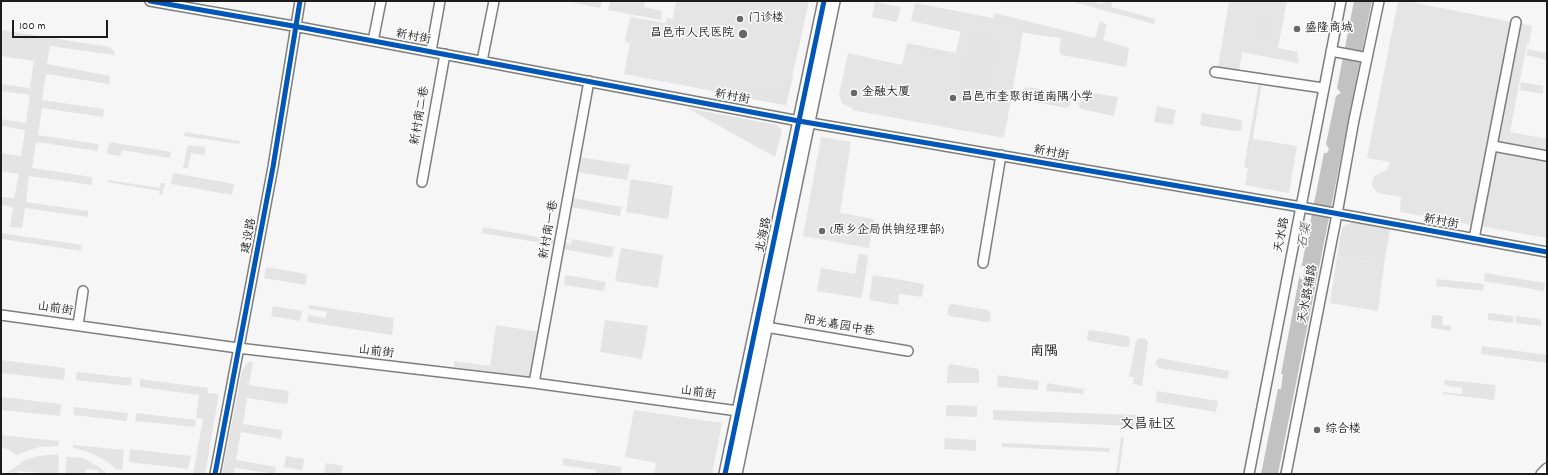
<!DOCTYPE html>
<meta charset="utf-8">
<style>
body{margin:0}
#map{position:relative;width:1548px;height:475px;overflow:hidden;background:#f6f6f6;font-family:Dekko,sans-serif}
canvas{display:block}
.frame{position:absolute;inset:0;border:2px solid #1c1c1c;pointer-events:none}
.scale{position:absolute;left:12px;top:20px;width:96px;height:18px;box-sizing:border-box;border:2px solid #1c1c1c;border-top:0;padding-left:5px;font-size:12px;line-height:14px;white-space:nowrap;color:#1c1c1c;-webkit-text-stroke:3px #fff;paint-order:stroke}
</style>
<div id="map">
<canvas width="1548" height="475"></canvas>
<div class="frame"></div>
<div class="scale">100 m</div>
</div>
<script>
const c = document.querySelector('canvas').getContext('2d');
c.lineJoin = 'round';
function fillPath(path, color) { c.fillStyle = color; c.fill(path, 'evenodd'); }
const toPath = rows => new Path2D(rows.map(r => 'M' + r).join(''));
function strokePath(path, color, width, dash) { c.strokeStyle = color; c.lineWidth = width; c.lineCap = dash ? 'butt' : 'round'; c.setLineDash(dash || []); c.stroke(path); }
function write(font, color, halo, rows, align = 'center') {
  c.font = font + ' Dekko,"LXGW WenKai TC",sans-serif'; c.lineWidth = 3; c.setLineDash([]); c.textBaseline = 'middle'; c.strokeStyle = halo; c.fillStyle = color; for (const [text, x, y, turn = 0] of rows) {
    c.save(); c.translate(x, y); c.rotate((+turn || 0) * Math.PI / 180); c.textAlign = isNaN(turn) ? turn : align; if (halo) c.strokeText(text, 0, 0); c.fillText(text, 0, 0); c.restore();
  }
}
fillPath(toPath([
 [676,1,809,1,786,105,624,74,630,43,625,42,630,17,666,23,667,18,673,19],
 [1229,1,1287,1,1278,48,1298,52,1297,58,1299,59,1298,63,1242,52,1239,70,1218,67],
 [1398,1,1406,1,1532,26,1529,44,1527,44,1510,132,1547,139,1547,238,1400,212,1401,197,1379,193,1374,189,1372,185,1374,176,1387,170,1390,162,1367,158],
 [963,21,1023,32,1004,138,852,110,852,108,843,104,841,101,839,94,848,53,902,65,905,52,953,64],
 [821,137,851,142,840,213,874,219,869,248,803,236],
 [1253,139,1297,146,1289,193,1245,185],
 [1337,257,1384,265,1378,311,1330,303],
 [496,325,539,332,532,378,454,367,454,361,490,366],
 [634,410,722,423,712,474,654,474,656,463,625,457]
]), '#e5e5e5');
fillPath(toPath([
 [566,1,602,1,600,8],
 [610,1,645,1,644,7,662,11,661,20,608,10],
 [1070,1,1090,1,1103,4,1103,1,1113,1,1111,7,1155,19,1154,24],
 [875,2,901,7,897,22,872,17],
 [915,3,993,18,995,13,1095,38,1100,21,1107,25,1103,40,1129,48,1126,67,1062,55,1059,52,1061,38,1037,35,963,21,961,32,911,21],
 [1243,14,1247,15,1245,37,1240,37],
 [1255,16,1275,19,1271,44,1251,40],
 [1,30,109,47,115,52,114,55,50,46,47,64,110,76,109,84,46,74,42,100,104,109,103,117,42,108,38,135,98,144,98,151,36,142,32,168,92,177,92,185,29,176,26,202,88,211,88,217,25,208,22,228,10,227,13,207,1,205,1,197,14,198,19,174,1,171,1,153,21,156,25,130,1,126,1,119,26,123,30,95,1,91,1,84,30,88,34,61,1,56],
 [968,30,1002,37,990,102,956,95],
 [907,43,956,53,953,64,905,52],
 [1528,49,1547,53,1547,60,1526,55],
 [787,76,793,76,786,105,740,97,743,82,772,89,777,88,782,85],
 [1521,82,1543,86,1543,94,1520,90],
 [1259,83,1262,83,1248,168,1244,167],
 [1028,87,1070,94,1072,97,1070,106,1066,108,1025,100,1022,97,1023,89],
 [1082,91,1118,97,1114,116,1081,109,1079,106],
 [1157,106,1176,110,1173,125,1154,122],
 [687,108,777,125,782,130,775,157],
 [1202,113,1242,120,1241,130,1237,131,1202,126,1200,124],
 [185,132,240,141,239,144,184,136],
 [109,142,171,152,170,158,122,150,120,156,107,154],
 [189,145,205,147,205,155,191,153,188,168,183,168,187,148],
 [579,157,630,165,627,180,577,172],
 [173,173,234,184,232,195,171,184],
 [631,179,673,186,668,219,626,212],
 [108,180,160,188,161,183,165,183,162,195,159,195,160,191,107,182],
 [572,198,622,207,620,216,570,207],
 [1352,222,1390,229,1384,265,1337,257,1342,227],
 [483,227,555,240,553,245,482,233],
 [1,233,82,245,81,251,1,239],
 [572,239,614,247,612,258,562,249,563,243,571,244],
 [621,248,663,255,658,288,615,281],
 [859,254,867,255,868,257,862,296,860,298,817,291,821,268,855,274],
 [266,267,307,274,306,285,264,278],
 [1485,273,1545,283,1544,291,1484,281],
 [565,275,606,282,604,291,564,285],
 [873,275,924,284,922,297,899,294,898,305,870,300,869,298],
 [1437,279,1484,284,1483,291,1436,286],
 [952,304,988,310,991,314,990,321,986,322,950,316,947,314,949,306],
 [309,305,394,318,392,335,307,322,308,315,325,318,327,312,309,309],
 [273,306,302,311,300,321,271,316],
 [1488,313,1513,316,1513,323,1488,320],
 [1432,315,1443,316,1442,325,1451,326,1451,331,1431,328],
 [1516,316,1541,319,1541,326,1516,323],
 [605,320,648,326,642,359,600,352],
 [1091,330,1128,336,1130,339,1129,346,1125,347,1089,341,1087,339,1088,332],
 [1139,338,1146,339,1148,342,1142,386,1133,384,1134,377,1129,377,1136,341],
 [1482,346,1547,355,1546,363,1481,354],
 [1159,358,1229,371,1228,379,1159,368,1155,363,1156,361],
 [1,360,65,368,64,380,1,373],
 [248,362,253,362,249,385,289,391,287,404,247,398,243,424,282,430,281,439,241,432,236,460,276,467,275,474,235,468,234,474,222,474,242,370],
 [951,364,978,369,979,372,979,383,947,383,948,366],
 [77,372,132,378,131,386,76,380],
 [998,375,1039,381,1038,390,997,387],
 [140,379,208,388,207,393,219,394,205,474,193,474,203,419,196,418,199,395,140,387],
 [1445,380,1496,385,1494,400,1443,394,1443,392,1462,394,1462,388,1444,385],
 [1047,383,1084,389,1083,394,1046,391],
 [1157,391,1218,401,1216,412,1156,402],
 [1,397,61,404,60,416,1,410],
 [946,405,977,406,977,417,946,416],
 [74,407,128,413,127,419,126,421,74,415],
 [993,410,1137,415,1137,423,1133,426,993,420],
 [136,413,196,420,195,427,135,421],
 [1,435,59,441,58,446,39,447,16,455,7,449,1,448],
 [1121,437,1124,438,1119,474,1116,474],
 [945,438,976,440,976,451,944,449],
 [1002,443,1110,448,1109,452,1002,447],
 [73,445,124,450,122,470,116,469,106,461,91,453,73,448],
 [130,449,191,456,188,469,129,462],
 [57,454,59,458,58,474,18,471,17,473,10,472,10,474,5,474,25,460,39,456],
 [286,456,304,459,302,470,284,467],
 [67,457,83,458,99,467,107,474,98,474,98,470,86,469,85,474,65,474],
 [563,458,622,467,621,474,596,474,596,470,562,465],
 [326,463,343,466,341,474,324,474]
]), '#e4e4e4');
fillPath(toPath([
 [1354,1,1372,1,1278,474,1261,474,1278,389,1281,389,1283,374,1281,374,1300,273,1300,279,1303,279,1305,266,1302,266,1301,269,1324,153,1327,153,1329,149,1326,144,1336,96,1341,93,1337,88]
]), '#c2c2c2');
const minor = toPath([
 [150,1,299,27,799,121,1301,207,1547,252],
 [373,41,381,1],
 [431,51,440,1],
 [1331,51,1363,57],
 [482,61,494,1],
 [1215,72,1323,88],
 [1493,146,1547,156],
 [422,182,445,54],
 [1474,239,1516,22],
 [983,263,1001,155],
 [1,315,238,348,534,383,745,412],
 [78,325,83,291],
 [766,327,908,351],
 [534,383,589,81],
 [215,474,273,167,300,1],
 [1249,474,1341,1],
 [1286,474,1337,214,1354,120,1379,1],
 [1541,474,1547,468]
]);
const major = toPath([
 [725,474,824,1],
 [736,474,834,1]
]);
strokePath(minor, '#7e7e7e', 12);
strokePath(major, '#7e7e7e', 14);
strokePath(minor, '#fefefe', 9);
strokePath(major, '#fefefe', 11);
strokePath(toPath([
 [150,1,299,27,799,121,1301,207,1547,252],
 [215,474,273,167,300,1],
 [725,474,824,1]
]), '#0057b8', 5);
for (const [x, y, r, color] of [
 [740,19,4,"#686868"],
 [1297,29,4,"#686868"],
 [743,34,5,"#686868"],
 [854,93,4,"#686868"],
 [953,98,4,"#686868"],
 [822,231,4,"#686868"],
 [1317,430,4,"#686868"]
]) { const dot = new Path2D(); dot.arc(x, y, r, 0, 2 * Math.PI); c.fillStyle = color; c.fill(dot); strokePath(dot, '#fff', 1.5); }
write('12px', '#1c1c1c', '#fff', [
 ["门诊楼",748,19],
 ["盛隆商城",1305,29],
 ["昌邑市人民医院",734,34,"right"],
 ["金融大厦",862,93],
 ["昌邑市奎聚街道南隅小学",961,98],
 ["(原乡企局供销经理部)",830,231],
 ["综合楼",1325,430]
], 'left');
write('12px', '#1c1c1c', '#fff', [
 ["新村街",413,38,11],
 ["新村街",732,98,11],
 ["新村南二巷",421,116,-80],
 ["新村街",1051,154,10],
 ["新村街",1441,223,10],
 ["新村南一巷",550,230,-80],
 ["北海路",765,235,-78],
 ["天水路",1283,235,-79],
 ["建设路",250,236,-79],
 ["天水路辅路",1309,294,-79],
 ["山前街",55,310,8],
 ["阳光嘉园中巷",839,327,10],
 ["山前街",376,353,7],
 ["山前街",698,394,8]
]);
write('italic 13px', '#5d5d5d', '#fff', [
 ["石渠",1306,236,-79]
]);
write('14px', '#1c1c1c', '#fff', [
 ["南隅",1044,353],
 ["文昌社区",1148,426]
]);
</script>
